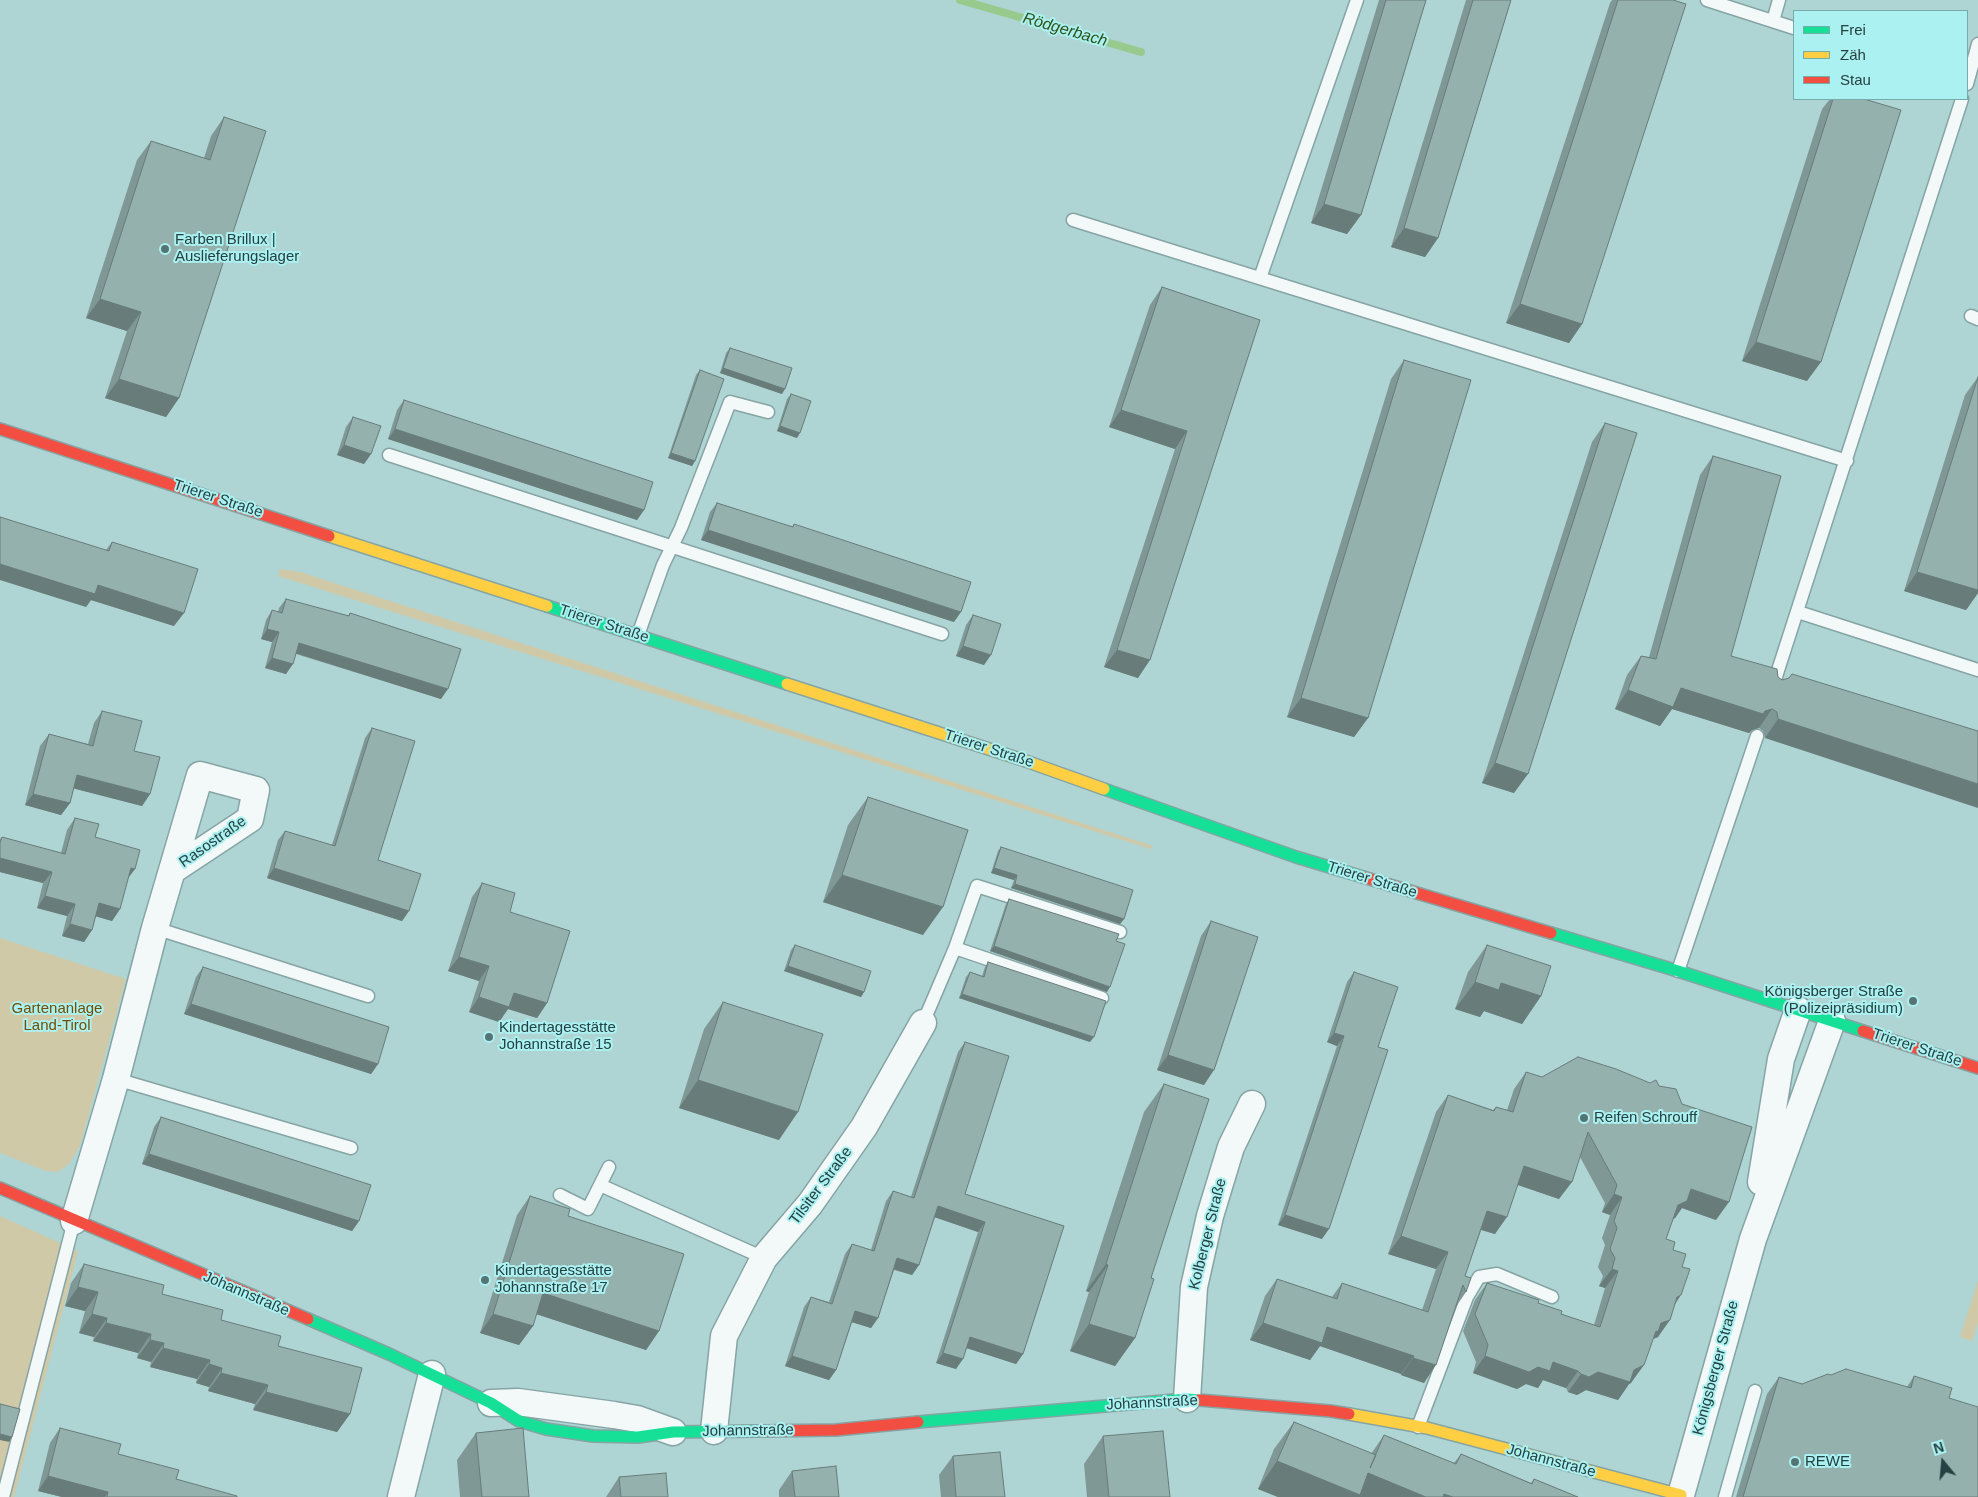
<!DOCTYPE html>
<meta charset="utf-8">
<style>
body{margin:0}
#map{position:relative;width:1978px;height:1497px;overflow:hidden;background:#aed5d4;font-family:Arial,sans-serif}
canvas{display:block}
.legend{position:absolute;left:1793px;top:10px;width:175px;height:90px;box-sizing:border-box;background:#acf1f1;border:1px solid #76abab;margin:0;padding:6px 9px;list-style:none;font-size:15px;color:#254141}
.legend li{display:flex;align-items:center;gap:10px;height:25px}
.legend b{width:25px;border:1px solid #76abab}
.north{position:absolute;left:1918px;top:1437px;width:50px;height:50px;-webkit-text-stroke:4px #acf1f1;paint-order:stroke;rotate:343deg;font-size:14px;font-weight:700;line-height:20px;text-align:center;color:#254141}
.north::after{content:'';display:block;margin:auto;width:18px;height:22px;background:#254141;clip-path:polygon(50% 0,100% 100%,50% 72%,0 100%)}
</style>
<div id="map">
<canvas width="1978" height="1497"></canvas>
<ul class="legend">
<li><b style="height:6px;background:#16e098"></b>Frei</li>
<li><b style="height:6px;background:#ffcf43"></b>Zäh</li>
<li><b style="height:6px;background:#f24e42"></b>Stau</li>
</ul>
<div class="north">N</div>
</div>
<script>
const c = document.querySelector('canvas').getContext('2d');
c.lineJoin = 'round';
function fillPath(path, color) { c.fillStyle = color; c.fill(path, 'evenodd'); }
const toPath = rows => new Path2D(rows.map(r => 'M' + r).join(''));
function strokePath(path, color, width, dash) { c.strokeStyle = color; c.lineWidth = width; c.lineCap = dash ? 'butt' : 'round'; c.setLineDash(dash || []); c.stroke(path); }
function write(font, color, halo, rows, align = 'center') {
  c.font = font + ' Arial,sans-serif'; c.lineWidth = 4; c.setLineDash([]); c.textBaseline = 'middle'; c.strokeStyle = halo; c.fillStyle = color; for (const [text, x, y, turn = 0] of rows) {
    c.save(); c.translate(x, y); c.rotate((+turn || 0) * Math.PI / 180); c.textAlign = isNaN(turn) ? turn : align; if (halo) c.strokeText(text, 0, 0); c.fillText(text, 0, 0); c.restore();
  }
}
fillPath(toPath([
 [280,569,300,572,1150,845,1153,847,1151,849,278,576],
 [0,938,126,979,80,1146,69,1164,58,1172,46,1171,0,1153],
 [0,1216,78,1251,14,1497,0,1497],
 [1978,1280,1978,1322,1972,1341,1960,1337]
]), '#cfc9a8');
strokePath(toPath([
 [960,0,1141,52]
]), '#98ca8d', 8);
const lane = toPath([
 [1707,0,1794,28],
 [1773,21,1779,0],
 [1967,84,1978,44],
 [1073,220,1847,461],
 [1260,278,1357,0],
 [1971,316,1978,319],
 [389,455,942,634],
 [1798,612,1978,670],
 [638,635,663,565,681,528,730,402,768,412],
 [1772,689,1962,99],
 [155,928,368,996],
 [955,948,1102,998],
 [1678,971,1757,736],
 [923,1023,955,948,977,886,1120,932],
 [116,1079,351,1148],
 [600,1185,764,1258],
 [560,1195,588,1209,609,1167],
 [1418,1427,1467,1297,1479,1277,1497,1274,1552,1297],
 [3,1497,74,1221],
 [1725,1497,1755,1391]
]);
const street = toPath([
 [1761,1182,1781,1059,1798,1010],
 [74,1221,116,1079,155,928,200,775,256,790,250,819,173,870],
 [1187,1399,1194,1287,1210,1216,1231,1147,1252,1104],
 [491,1403,518,1402,614,1415,637,1419,673,1432],
 [714,1431,724,1336,764,1258,810,1204,864,1127,923,1023],
 [1681,1495,1753,1239,1832,1021],
 [401,1497,432,1374]
]);
const fast = toPath([
 [547,606,787,684],
 [1104,789,1296,857,1363,877],
 [1551,933,1678,971,1863,1031],
 [308,1319,389,1354,491,1403,519,1421,546,1429,593,1436,638,1437,673,1432,760,1431],
 [918,1422,1187,1399,1199,1400]
]);
const slow = toPath([
 [329,536,547,606],
 [787,684,1020,759,1104,789],
 [1349,1414,1427,1428,1681,1495,1681,1497]
]);
const jam = toPath([
 [0,429,329,536],
 [1363,877,1551,933],
 [1863,1031,1978,1068],
 [0,1188,308,1319],
 [1199,1400,1330,1411,1349,1414],
 [760,1431,836,1430,918,1422]
]);
strokePath(lane, '#86a4a4', 15);
strokePath(street, '#86a4a4', 29);
strokePath(fast, '#86a4a4', 14);
strokePath(slow, '#86a4a4', 14);
strokePath(jam, '#86a4a4', 14);
strokePath(lane, '#f3f9f9', 12);
strokePath(street, '#f3f9f9', 26);
strokePath(fast, '#16e098', 11);
strokePath(slow, '#ffcf43', 11);
strokePath(jam, '#f24e42', 11);
fillPath(toPath([
 [1379,0,1426,0,1361,215,1347,234,1311,223],
 [1466,0,1511,0,1438,238,1425,257,1391,247],
 [1612,0,1673,0,1582,324,1569,343,1506,323,1610,3],
 [1830,99,1864,99,1807,381,1742,361,1822,109],
 [224,117,179,398,166,417,105,398,127,331,86,318,137,160,151,141,204,158,211,136],
 [1162,287,1260,320,1138,678,1104,667,1175,449,1109,427,1150,305],
 [730,348,782,394,720,373,726,353],
 [1404,360,1368,718,1354,737,1287,717,1391,379],
 [700,370,695,461,692,466,668,458,696,375],
 [1978,377,1978,593,1966,610,1904,591,1965,395],
 [791,394,797,438,777,431,787,399],
 [404,400,644,510,637,520,388,439,397,410],
 [353,417,371,454,364,464,337,455,346,427],
 [1605,423,1514,793,1482,783,1592,442],
 [1713,456,1731,656,1778,677,1782,680,1978,731,1765,738,1763,731,1759,728,1752,730,1749,733,1672,709,1660,726,1615,709,1627,675,1641,656,1649,657,1700,475],
 [717,503,792,527,794,524,954,622,701,540,710,512],
 [112,542,174,626,91,600,86,607,106,550],
 [286,599,348,616,350,613,441,699,296,654,286,674,265,668,272,642,261,639,266,620,272,610,278,612,279,608],
 [973,615,984,665,956,656,966,625],
 [102,711,134,751,150,794,142,806,73,788,70,803,61,815,25,805,40,746,49,734,88,744,94,723],
 [372,728,378,860,409,911,402,921,267,878,278,840,285,831,332,845,365,738],
 [868,797,923,935,823,902,848,825],
 [75,818,95,837,128,878,120,909,112,921,96,916,92,930,84,942,62,936,67,916,37,908,43,883,0,872,0,839,2,837,61,853,67,830],
 [1001,847,1124,919,1120,924,1011,888,1014,880,991,873,998,851],
 [482,883,510,912,547,1003,537,1018,508,1009,499,1022,469,1012,479,981,448,971,472,897],
 [1009,899,1116,941,1107,992,990,951,1006,904],
 [1211,921,1204,1085,1157,1070,1201,936],
 [795,945,864,992,861,997,784,971,791,950],
 [1487,945,1541,996,1522,1024,1484,1011,1480,1017,1455,1009,1468,972],
 [988,962,1090,1042,959,998,966,977,970,972,982,976,985,967],
 [203,967,378,1064,371,1074,184,1014,196,977],
 [1354,972,1378,1047,1322,1239,1278,1225,1337,1046,1327,1042,1347,982],
 [723,1002,779,1140,679,1108,704,1029],
 [965,1042,965,1194,1064,1226,1023,1354,1016,1364,967,1348,956,1369,936,1363,978,1232,935,1217,919,1265,912,1275,894,1270,878,1318,871,1328,852,1322,836,1370,829,1380,785,1366,804,1307,811,1297,829,1302,845,1254,852,1244,871,1250,886,1201,893,1191,911,1197,958,1052],
 [1526,1072,1716,1220,1682,1208,1675,1218,1673,1219,1666,1239,1673,1250,1682,1267,1675,1305,1658,1337,1653,1339,1631,1383,1629,1384,1618,1400,1586,1390,1577,1395,1568,1392,1566,1388,1543,1380,1538,1388,1526,1384,1517,1389,1473,1373,1476,1362,1463,1331,1475,1300,1487,1283,1538,1303,1561,1314,1594,1325,1605,1288,1599,1286,1603,1276,1598,1267,1605,1245,1602,1238,1610,1215,1602,1212,1605,1203,1580,1157,1559,1199,1518,1185,1495,1234,1481,1230,1465,1276,1466,1292,1455,1308,1424,1383,1401,1375,1401,1374,1320,1346,1310,1360,1250,1340,1265,1296,1277,1279,1332,1297,1342,1283,1422,1310,1436,1269,1388,1254,1436,1112,1448,1095,1493,1110,1496,1107,1507,1110,1514,1089],
 [1164,1084,1151,1278,1135,1338,1115,1366,1070,1351,1089,1292,1086,1291,1144,1112],
 [161,1117,359,1221,352,1231,142,1164,154,1127],
 [530,1196,568,1216,659,1331,646,1350,536,1314,533,1326,519,1345,480,1333,517,1215],
 [84,1264,162,1294,278,1346,350,1414,337,1432,253,1410,255,1404,208,1391,209,1387,196,1383,197,1379,150,1367,151,1362,137,1358,138,1353,93,1341,94,1337,79,1333,85,1311,65,1306,71,1283],
 [1831,1375,1907,1387,1914,1376,1949,1398,1978,1497,1736,1497,1767,1394,1779,1377,1802,1384],
 [1294,1422,1371,1454,1384,1435,1454,1463,1461,1454,1531,1483,1534,1479,1578,1497,1278,1497,1258,1489,1274,1449],
 [60,1428,176,1479,237,1497,62,1497,38,1491,50,1443],
 [476,1433,529,1497,460,1497,457,1460],
 [1103,1436,1170,1497,1087,1497,1084,1464],
 [953,1456,1005,1497,941,1497,939,1475],
 [792,1471,839,1497,779,1497,779,1490],
 [619,1477,668,1497,606,1497]
]), '#7f9896');
fillPath(toPath([
 [1324,204,1361,215,1347,234,1311,223],
 [1404,228,1438,238,1425,257,1391,247],
 [100,299,141,312,127,331,86,318],
 [1520,304,1582,324,1569,343,1506,323],
 [1756,342,1821,362,1807,381,1742,361],
 [723,368,785,389,782,394,720,373],
 [119,379,179,398,166,417,105,398],
 [1121,410,1187,431,1175,449,1109,427],
 [780,426,800,433,797,438,777,431],
 [395,429,644,510,637,520,388,439],
 [344,445,371,454,364,464,337,455],
 [671,453,695,461,692,466,668,458],
 [708,530,961,612,954,622,701,540],
 [0,564,98,585,184,613,174,626,91,600,86,607,0,580],
 [1917,572,1978,582,1978,593,1966,610,1904,591],
 [267,629,279,632,272,642,261,639],
 [299,643,448,689,441,699,292,652],
 [963,646,991,655,984,665,956,656],
 [1117,650,1150,660,1138,678,1104,667],
 [272,658,293,664,286,674,265,668],
 [1681,688,1765,711,1772,709,1759,728,1752,730,1749,733,1672,709,1660,726,1615,709,1628,690],
 [1301,698,1368,718,1354,737,1287,717],
 [1778,719,1978,784,1978,808,1765,738],
 [1495,763,1528,774,1514,793,1482,783],
 [77,775,150,794,142,806,68,787],
 [33,794,70,803,61,815,25,805],
 [0,858,52,872,43,883,0,872],
 [131,868,135,869,126,881],
 [274,868,409,911,402,921,267,878],
 [994,868,1017,875,1014,880,991,873],
 [842,875,943,907,923,935,823,902],
 [1015,884,1124,919,1120,924,1011,888],
 [45,896,75,904,67,916,37,908],
 [99,903,120,909,112,921,91,915],
 [70,924,92,930,84,942,62,936],
 [994,946,1110,987,1107,992,990,951],
 [459,957,489,966,479,981,448,971],
 [788,966,864,992,861,997,784,971],
 [1475,982,1501,983,1541,996,1522,1024,1484,1011,1480,1017,1455,1009],
 [514,993,547,1003,537,1018,508,1009,499,1022,469,1012,479,997],
 [962,994,1094,1037,1090,1042,959,998],
 [191,1004,378,1064,371,1074,184,1014],
 [1334,1033,1344,1036,1337,1046,1327,1042],
 [1168,1055,1214,1070,1204,1085,1157,1070],
 [698,1080,798,1112,779,1140,679,1108],
 [149,1154,359,1221,352,1231,142,1164],
 [1524,1166,1572,1182,1559,1199,1512,1183],
 [1691,1189,1729,1202,1716,1220,1682,1208,1675,1218,1666,1222,1678,1205],
 [1614,1194,1622,1197,1610,1215,1602,1212],
 [938,1206,985,1222,978,1232,931,1216],
 [1487,1211,1507,1217,1495,1234,1475,1228],
 [1285,1215,1329,1229,1322,1239,1278,1225],
 [1401,1236,1448,1252,1436,1269,1388,1254],
 [897,1258,919,1265,912,1275,890,1268],
 [1106,1264,1108,1265,1089,1292,1086,1291],
 [1612,1269,1618,1271,1605,1288,1599,1286],
 [78,1287,98,1292,85,1311,65,1306],
 [543,1293,659,1331,646,1350,530,1312],
 [1681,1295,1669,1313,1677,1297],
 [855,1311,878,1318,871,1328,848,1321],
 [92,1314,107,1318,94,1337,79,1333],
 [493,1314,533,1326,519,1345,480,1333],
 [1670,1320,1658,1337,1653,1339,1646,1349,1661,1323],
 [106,1323,151,1334,138,1353,93,1341],
 [1263,1323,1327,1327,1414,1356,1401,1374,1320,1346,1310,1360,1250,1340],
 [1089,1324,1135,1338,1115,1366,1070,1351],
 [970,1337,1023,1354,1016,1364,963,1347],
 [150,1340,164,1343,151,1362,137,1358],
 [163,1348,210,1360,197,1379,150,1367],
 [943,1353,963,1359,956,1369,936,1363],
 [792,1356,836,1370,829,1380,785,1366],
 [1485,1356,1538,1367,1553,1362,1578,1371,1566,1388,1543,1380,1538,1388,1526,1384,1517,1389,1473,1373],
 [1413,1358,1436,1365,1424,1383,1401,1375],
 [209,1364,222,1368,209,1387,196,1383],
 [1644,1365,1631,1383,1629,1384,1618,1400,1586,1390,1577,1395,1568,1392,1581,1374,1598,1372,1634,1370],
 [221,1373,268,1385,255,1404,208,1391],
 [266,1392,350,1414,337,1432,253,1410],
 [0,1434,12,1437,9,1442,0,1440],
 [1277,1461,1368,1473,1426,1497,1278,1497,1258,1489],
 [48,1476,108,1492,105,1497,62,1497,38,1491],
 [1444,1494,1453,1497,1442,1497]
]), '#687c7a');
const building = toPath([
 [1386,0,1426,0,1361,215,1324,204,1386,0],
 [1473,0,1511,0,1438,238,1404,228,1473,0],
 [1618,0,1673,0,1686,4,1582,324,1520,304,1618,0],
 [1833,99,1864,99,1901,110,1821,362,1756,342,1833,99],
 [224,117,266,131,179,398,119,379,141,312,100,299,151,141,210,160,224,117],
 [1162,287,1260,320,1150,660,1117,650,1187,431,1121,410,1162,287],
 [730,348,792,368,785,389,723,368,730,348],
 [1404,360,1471,380,1368,718,1301,698,1404,360],
 [700,370,724,379,695,461,671,453,700,370],
 [1978,377,1978,590,1917,572,1978,377],
 [791,394,811,401,800,433,780,426,791,394],
 [404,400,653,482,644,510,395,429,404,400],
 [353,417,381,426,371,454,344,445,353,417],
 [1605,423,1637,433,1528,774,1495,763,1605,423],
 [1713,456,1781,476,1731,656,1777,669,1778,677,1782,680,1789,678,1792,674,1978,731,1978,784,1778,719,1777,712,1772,709,1765,711,1763,714,1681,688,1673,707,1628,690,1641,656,1656,659,1713,456],
 [717,503,793,527,794,524,971,582,961,612,708,530,717,503],
 [0,517,109,551,112,542,198,569,184,613,98,585,95,594,0,564,0,517],
 [286,599,349,616,350,613,461,649,448,689,299,643,293,664,272,658,279,632,267,629,272,610,282,613,286,599],
 [973,615,1001,624,991,655,963,646,973,615],
 [102,711,142,721,134,751,160,757,150,794,77,775,70,803,33,794,49,734,93,746,102,711],
 [372,728,415,741,378,860,421,874,409,911,274,868,285,831,335,846,372,728],
 [868,797,968,830,943,907,842,875,868,797],
 [75,818,99,824,95,837,140,850,135,869,131,868,120,909,99,903,92,930,70,924,75,904,45,896,52,872,0,858,0,843,2,837,65,854,75,818],
 [1001,847,1133,890,1124,919,1015,884,1017,875,994,868,1001,847],
 [482,883,515,893,510,912,570,931,547,1003,514,993,509,1007,479,997,489,966,459,957,482,883],
 [1009,899,1119,934,1116,941,1125,944,1110,987,994,946,1009,899],
 [1211,921,1258,937,1214,1070,1168,1055,1211,921],
 [795,945,871,971,864,992,788,966,795,945],
 [1487,945,1551,966,1541,996,1501,983,1499,990,1475,982,1487,945],
 [988,962,1106,1001,1094,1037,962,994,970,972,984,977,988,962],
 [203,967,389,1027,378,1064,191,1004,203,967],
 [1354,972,1398,987,1378,1047,1388,1050,1329,1229,1285,1215,1344,1036,1334,1033,1354,972],
 [723,1002,823,1034,798,1112,698,1080,723,1002],
 [965,1042,1009,1056,965,1194,1064,1226,1023,1354,970,1337,963,1359,943,1353,985,1222,938,1206,919,1265,897,1258,878,1318,855,1311,836,1370,792,1356,811,1297,832,1304,852,1244,874,1251,893,1191,914,1198,965,1042],
 [1578,1057,1616,1069,1650,1083,1656,1080,1659,1086,1676,1089,1682,1104,1752,1127,1729,1202,1691,1189,1687,1201,1678,1205,1666,1239,1675,1242,1673,1250,1686,1254,1682,1267,1690,1269,1681,1295,1677,1297,1670,1320,1661,1323,1658,1332,1656,1331,1644,1365,1634,1370,1630,1382,1598,1372,1589,1377,1581,1374,1578,1371,1553,1362,1550,1371,1538,1367,1529,1372,1485,1356,1488,1345,1475,1314,1487,1283,1539,1300,1538,1303,1562,1311,1561,1314,1600,1327,1618,1271,1612,1269,1615,1258,1610,1249,1617,1228,1614,1221,1622,1197,1614,1194,1617,1185,1588,1132,1572,1182,1524,1166,1507,1217,1487,1211,1465,1276,1471,1278,1466,1292,1463,1285,1436,1365,1413,1358,1414,1356,1327,1327,1322,1343,1263,1323,1277,1279,1337,1299,1342,1283,1428,1312,1448,1252,1401,1236,1448,1095,1494,1111,1496,1107,1513,1112,1526,1072,1542,1077,1578,1057],
 [1164,1084,1209,1099,1151,1278,1154,1279,1135,1338,1089,1324,1108,1265,1106,1264,1164,1084],
 [161,1117,371,1185,359,1221,149,1154,161,1117],
 [530,1196,570,1209,568,1216,684,1254,659,1331,543,1293,533,1326,493,1314,530,1196],
 [84,1264,164,1285,162,1294,223,1310,221,1320,281,1336,278,1346,362,1368,350,1414,266,1392,268,1385,221,1373,222,1368,209,1364,210,1360,163,1348,164,1343,150,1340,151,1334,106,1323,107,1318,92,1314,98,1292,78,1287,84,1264],
 [1846,1369,1911,1388,1914,1376,1952,1388,1949,1398,1978,1407,1978,1497,1743,1497,1779,1377,1802,1384,1828,1374,1831,1375,1846,1369],
 [0,1404,20,1409,12,1437,0,1434,0,1404],
 [1294,1422,1376,1455,1370,1468,1384,1435,1456,1464,1461,1454,1532,1484,1534,1479,1578,1497,1453,1497,1444,1494,1443,1497,1426,1497,1368,1473,1360,1495,1277,1461,1294,1422],
 [60,1428,121,1444,118,1454,179,1470,176,1479,237,1496,237,1497,107,1497,108,1492,48,1476,60,1428],
 [523,1428,529,1497,482,1497,476,1433,523,1428],
 [1163,1431,1170,1497,1109,1497,1103,1436,1163,1431],
 [1000,1452,1005,1497,956,1497,953,1456,1000,1452],
 [836,1466,839,1497,795,1497,792,1471,836,1466],
 [666,1473,668,1497,621,1497,619,1477,666,1473]
]);
fillPath(building, '#94b1ae');
strokePath(building, '#687c7a', 1);
for (const [x, y, r, color] of [
 [165,249,5,"#557574"],
 [1913,1001,5,"#557574"],
 [489,1037,5,"#557574"],
 [1584,1118,5,"#557574"],
 [485,1280,5,"#557574"],
 [1795,1462,5,"#557574"]
]) { const dot = new Path2D(); dot.arc(x, y, r, 0, 2 * Math.PI); c.fillStyle = color; c.fill(dot); strokePath(dot, '#acf1f1', 2); }
write('15px', '#254141', '#acf1f1', [
 ["Farben Brillux |",175,240],
 ["Auslieferungslager",175,257],
 ["Königsberger Straße",1903,992,"right"],
 ["(Polizeipräsidium)",1903,1009,"right"],
 ["Kindertagesstätte",499,1028],
 ["Johannstraße 15",499,1045],
 ["Reifen Schrouff",1594,1118],
 ["Kindertagesstätte",495,1271],
 ["Johannstraße 17",495,1288],
 ["REWE",1805,1462]
], 'left');
write('15px', '#254141', '#acf1f1', [
 ["Trierer Straße",218,499,18],
 ["Trierer Straße",604,624,18],
 ["Trierer Straße",989,749,18],
 ["Rasostraße",213,842,-35],
 ["Trierer Straße",1372,880,17],
 ["Trierer Straße",1917,1048,18],
 ["Tilsiter Straße",821,1186,-53],
 ["Kolberger Straße",1208,1234,-76],
 ["Johannstraße",246,1294,23],
 ["Königsberger Straße",1716,1368,-75],
 ["Johannstraße",1152,1403,-3],
 ["Johannstraße",748,1431,-1],
 ["Johannstraße",1551,1461,15]
]);
write('15px', '#754d00', '#acf1f1', [
 ["Gartenanlage",57,1009],
 ["Land-Tirol",57,1026]
]);
write('italic 16px', '#2e5217', '#acf1f1', [
 ["Rödgerbach",1065,30,16]
]);
</script>
